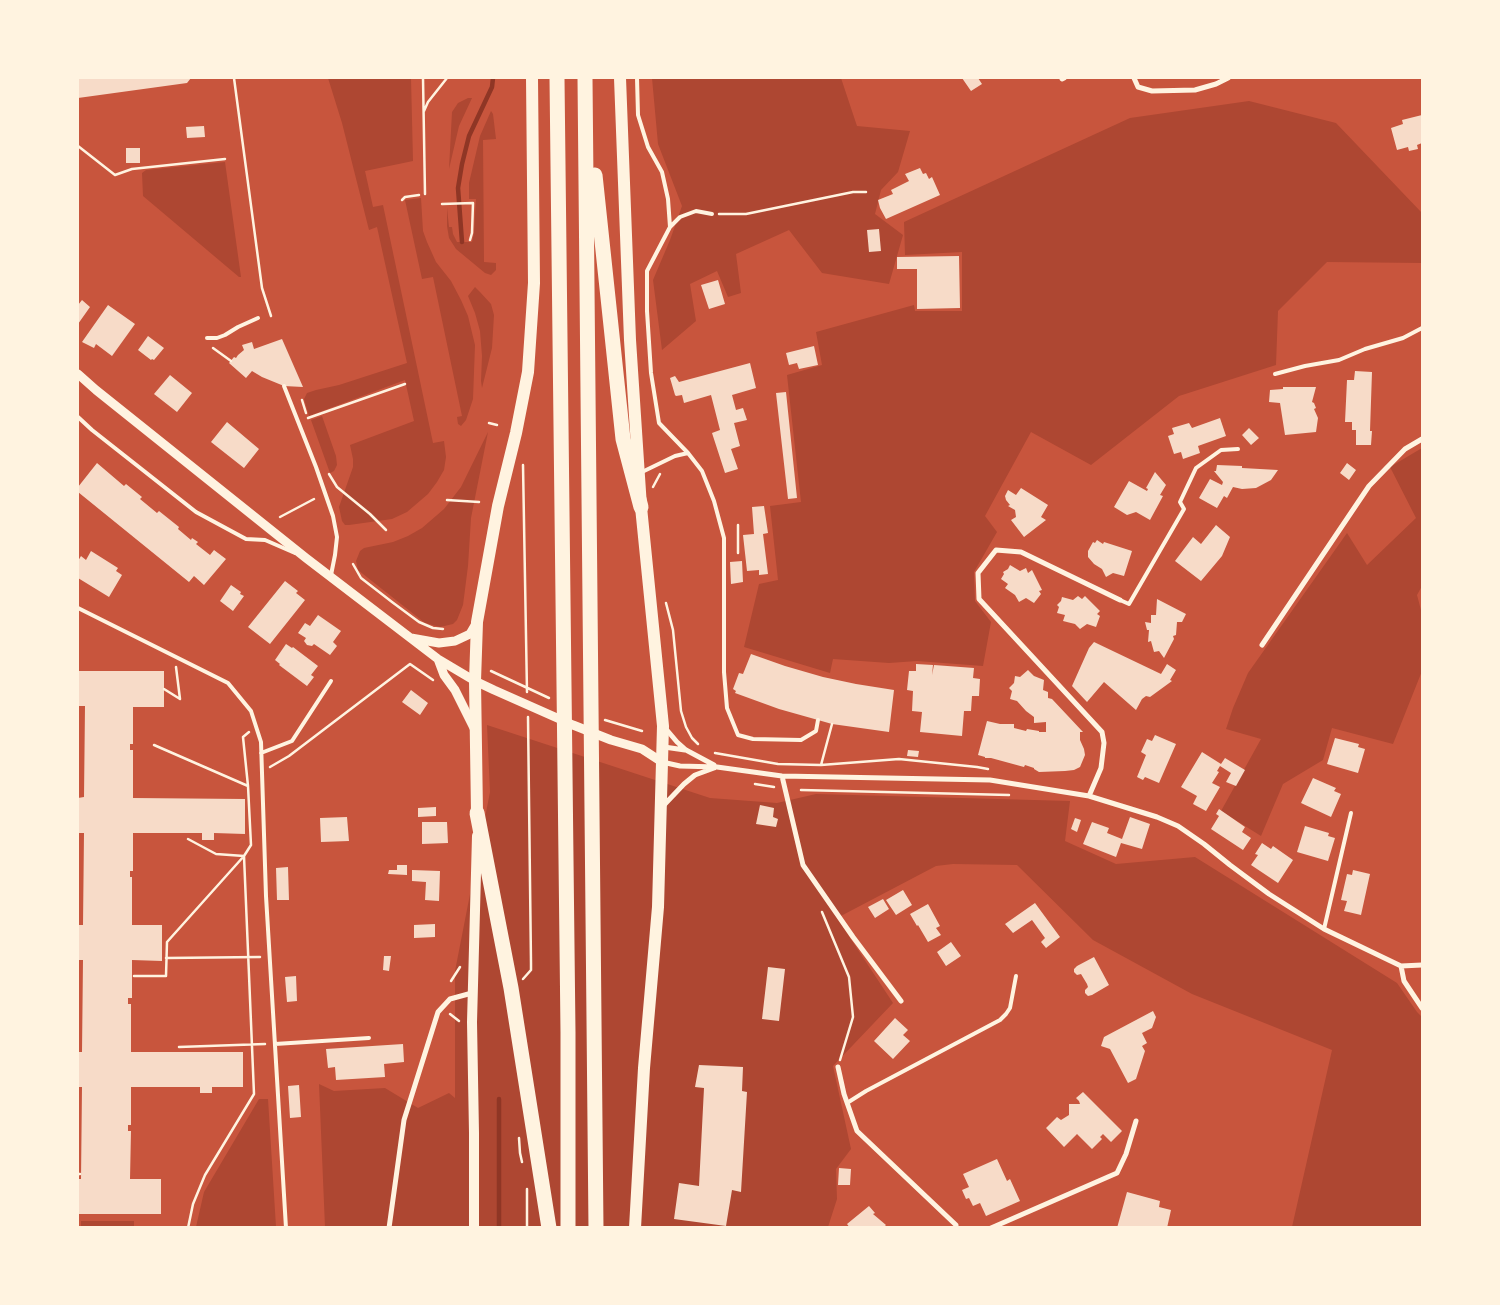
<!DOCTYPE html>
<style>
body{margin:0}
#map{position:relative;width:1500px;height:1305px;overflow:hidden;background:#c8553d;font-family:"Golos Text",sans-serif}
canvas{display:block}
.frame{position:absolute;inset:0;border:79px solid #fff3e0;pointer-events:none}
</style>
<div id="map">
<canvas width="1500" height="1305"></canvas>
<div class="frame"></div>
</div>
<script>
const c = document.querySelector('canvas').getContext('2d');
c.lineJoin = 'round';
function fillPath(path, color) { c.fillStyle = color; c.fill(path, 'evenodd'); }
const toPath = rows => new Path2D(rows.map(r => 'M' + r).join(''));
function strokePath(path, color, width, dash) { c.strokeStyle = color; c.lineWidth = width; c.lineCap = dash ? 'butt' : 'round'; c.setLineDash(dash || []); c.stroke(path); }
fillPath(toPath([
 [328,78,411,78,413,161,365,171,373,207,383,205,433,443,444,441,446,457,444,470,437,482,428,494,407,512,392,519,349,525,345,525,342,521,339,507,353,467,353,459,350,445,414,421,405,380,309,416,304,399,307,393,316,390,339,385,407,363,377,227,369,230,342,123],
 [652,78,841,78,857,126,910,131,898,172,881,190,875,214,903,235,889,284,822,273,789,230,736,254,741,293,728,297,717,271,690,284,696,321,662,350,653,280,670,240,682,206,658,144],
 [468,98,472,98,459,126,449,169,452,112,458,103],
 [1249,101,1336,123,1422,213,1422,263,1327,262,1278,311,1276,365,1179,396,1091,465,1031,432,985,516,997,532,974,572,975,601,991,622,983,666,917,661,889,663,833,659,830,673,744,647,759,584,778,580,770,506,801,502,787,375,822,365,816,332,914,305,915,311,962,311,962,252,905,255,904,222,1130,118],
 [491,111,493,114,496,139,483,140,484,262,496,263,496,270,491,275,485,273,456,249,449,238,447,226,447,208,449,227,452,227,453,234,457,242,472,242,474,233,476,199,469,199,469,183,480,136],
 [225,162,241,277,239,277,143,196,142,173,146,170],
 [421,198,423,231,427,242,436,262,451,281,461,300,468,316,475,345,473,399,466,420,461,426,458,424,457,417,462,416,433,277,422,279,405,200],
 [475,287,480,292,491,304,494,315,492,348,482,388,481,381,482,356,480,331,475,313,468,296],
 [322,416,336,456,337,465,334,471,330,473,311,420],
 [488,432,471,518,468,566,463,605,457,620,453,624,440,627,425,623,363,574,358,570,356,561,360,551,364,548,393,542,408,536,422,528,444,509,461,487],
 [1422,448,1422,586,1417,595,1422,614,1422,671,1393,744,1332,728,1323,760,1283,784,1261,836,1221,811,1261,739,1226,729,1233,708,1248,673,1347,533,1367,565,1416,518,1390,467],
 [487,725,710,798,777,803,816,794,1070,801,1065,841,1116,864,1195,857,1397,983,1417,1012,1422,1017,1422,1227,1292,1227,1332,1050,1192,994,1093,940,1017,865,953,864,936,866,837,918,893,1003,833,1066,851,1149,836,1169,837,1199,828,1227,325,1227,319,1084,334,1091,385,1088,418,1108,449,1093,455,1098,455,971,490,792],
 [259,1099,268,1099,276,1227,196,1227,204,1192],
 [81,1221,134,1221,134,1227,81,1227]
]), '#ae4732');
strokePath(toPath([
 [462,242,458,188,462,164,469,136,492,87,493,78],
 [499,1228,499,1099]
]), '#8f3625', 4.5);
fillPath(toPath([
 [78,78,191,78,187,83,78,98],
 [962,78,978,78,982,84,971,91],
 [1422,115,1422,143,1417,145,1418,149,1409,151,1408,147,1397,150,1391,128,1403,124,1402,120],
 [204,126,205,137,187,138,186,127],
 [126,148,140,148,140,163,126,163],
 [920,168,923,174,926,173,929,179,932,177,940,195,886,219,880,208,878,200,893,194,891,190,909,181,905,174],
 [879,229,881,251,869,252,867,230],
 [959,256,960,308,917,309,917,269,897,269,897,257],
 [718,280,725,304,709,309,701,285],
 [82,300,90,307,78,324,78,305],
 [108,305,135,324,112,356,96,344,94,348,82,342],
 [148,336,164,348,154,360,152,359,151,360,138,350],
 [282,339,303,387,284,386,262,377,252,371,246,378,229,363,234,357,236,358,238,355,244,350,242,345,252,342,254,349],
 [814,346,818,365,799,369,797,363,789,365,786,353],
 [750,363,756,388,732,395,736,410,743,408,747,420,734,423,740,446,731,449,738,469,725,473,712,433,720,430,711,395,684,403,682,395,676,396,675,395,670,378,675,376,679,382],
 [1355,371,1372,372,1370,431,1372,431,1371,445,1356,445,1356,430,1352,430,1352,422,1345,422,1347,380,1354,380],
 [170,375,192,393,177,412,154,394],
 [1283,387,1316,387,1312,402,1314,403,1316,408,1314,409,1318,418,1316,432,1285,435,1280,403,1269,402,1270,390,1283,389],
 [786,392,797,498,788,499,776,393],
 [1220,418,1226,436,1198,446,1200,453,1183,459,1181,452,1174,454,1168,436,1174,434,1172,428,1189,423,1192,428],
 [227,422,259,449,244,468,211,442],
 [1249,428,1259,438,1251,445,1242,435],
 [97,463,124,486,126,484,142,497,140,499,157,513,159,511,179,527,178,529,191,540,192,538,198,542,196,544,210,555,214,550,226,559,204,585,194,576,189,582,78,492,78,487],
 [1347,463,1356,470,1349,480,1340,473],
 [1217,465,1242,466,1242,468,1278,470,1271,480,1256,488,1242,489,1233,487,1227,498,1224,496,1217,508,1199,498,1210,479,1222,485,1223,482,1214,471,1216,471],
 [1155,472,1166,485,1160,495,1163,496,1150,520,1136,512,1127,515,1114,507,1129,481,1147,491,1148,489,1146,488],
 [1021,488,1048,505,1041,517,1046,520,1024,537,1011,520,1016,517,1015,510,1008,506,1010,505,1006,500,1005,496,1008,490,1016,495],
 [764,506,768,533,763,534,768,574,759,575,759,570,747,571,743,535,754,534,752,507],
 [1216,525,1230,537,1222,556,1201,581,1175,561,1193,537,1201,544],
 [1097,540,1103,544,1104,542,1132,551,1124,576,1113,573,1106,577,1102,569,1094,564,1088,557,1088,551,1093,542,1095,543],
 [91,551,118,568,116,571,122,575,109,597,78,578,78,561,81,556,86,560],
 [742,561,743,582,731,584,730,562],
 [1010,565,1020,571,1026,568,1028,573,1032,570,1042,590,1039,591,1041,594,1034,603,1026,598,1019,602,1015,595,1005,588,1008,584,1001,579,1004,574,1003,572,1008,569],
 [285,581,298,591,296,593,305,600,270,644,248,627],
 [231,585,241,592,240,594,244,596,233,611,220,601],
 [1078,596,1082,599,1085,596,1100,611,1097,614,1100,616,1096,627,1087,624,1080,629,1075,624,1063,621,1065,615,1057,613,1059,607,1057,605,1061,601,1062,597,1073,600],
 [1157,599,1186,614,1182,622,1177,622,1176,635,1173,636,1174,639,1164,658,1159,651,1154,652,1151,641,1148,642,1149,630,1147,630,1145,622,1151,623,1151,615,1156,615],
 [318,615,341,631,333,642,337,646,330,655,314,644,312,646,307,645,304,641,306,638,298,633,305,623,310,626],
 [1094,642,1161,674,1167,664,1176,670,1170,680,1172,681,1150,697,1146,696,1142,699,1136,710,1104,682,1087,702,1072,686,1089,648],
 [286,644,292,648,293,647,318,666,311,675,314,677,307,686,279,665,280,664,275,660],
 [751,654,785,666,823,677,856,684,894,690,889,732,832,724,818,720,779,709,735,693,736,691,733,689,739,673,743,674],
 [916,664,933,665,932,675,934,665,974,668,973,678,980,679,979,696,972,696,971,711,964,711,962,736,920,732,922,712,912,711,913,691,907,690,909,671,916,671],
 [1028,670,1034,676,1044,680,1043,690,1048,692,1048,698,1052,699,1083,732,1080,732,1080,740,1084,749,1085,755,1080,767,1074,770,1065,771,1039,772,1034,769,1034,768,1025,765,1024,767,991,758,985,758,985,757,978,755,987,721,1000,724,1014,724,1014,728,1026,731,1027,729,1039,731,1039,732,1046,732,1046,722,1034,723,1034,717,1026,711,1017,701,1010,699,1012,691,1009,688,1014,683,1015,676,1020,677],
 [78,671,164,671,164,707,133,707,133,744,130,744,130,750,133,750,133,798,245,799,245,834,214,833,214,840,202,840,202,833,133,833,133,871,130,871,130,877,132,877,132,925,162,925,162,961,132,960,132,998,128,998,128,1004,131,1004,131,1052,243,1052,243,1087,212,1087,212,1093,200,1093,200,1087,131,1087,131,1125,128,1125,128,1131,131,1131,130,1179,161,1179,161,1214,78,1214,78,1179,81,1179,82,1087,78,1087,78,1052,82,1052,83,960,78,960,78,925,83,925,84,833,78,833,78,798,84,797,85,706,78,706],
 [411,690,428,703,420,715,402,702],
 [1155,735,1176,744,1159,783,1145,777,1143,780,1137,777,1146,755,1141,752,1147,739,1152,741],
 [1335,738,1359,744,1358,747,1365,749,1358,773,1327,764],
 [908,750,919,751,918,757,907,756],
 [1202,752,1221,764,1225,758,1245,770,1236,786,1226,782,1231,773,1220,766,1217,771,1219,772,1212,783,1220,787,1206,811,1193,804,1197,796,1181,787],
 [1313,778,1336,788,1334,791,1341,794,1331,817,1301,803],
 [760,805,774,808,773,817,778,819,776,827,756,824],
 [436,807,436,816,418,817,418,808],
 [1219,809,1245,827,1242,832,1251,838,1243,850,1211,829,1219,816,1216,814],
 [347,817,349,841,321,842,320,818],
 [1130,817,1150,824,1142,849,1121,843,1116,857,1083,844,1092,822,1109,828,1107,833,1122,839],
 [1075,818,1081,820,1077,832,1071,829],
 [422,822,447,822,448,843,422,844],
 [1305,826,1329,833,1328,836,1335,838,1328,861,1297,852],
 [1262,843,1271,849,1273,846,1293,860,1278,883,1251,865,1258,855,1255,854],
 [397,865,407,865,407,875,388,874,389,870,397,870],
 [288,867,289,900,277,900,276,868],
 [412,870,440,871,439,901,425,900,426,882,412,881],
 [1353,870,1370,874,1361,915,1344,911,1347,901,1341,900,1347,874,1352,875],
 [903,890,912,905,896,915,886,900],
 [883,899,889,909,875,918,868,907],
 [1035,903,1060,937,1046,948,1041,942,1045,938,1032,920,1013,933,1005,924],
 [928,904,940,926,936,928,941,935,928,942,918,925,917,926,910,914],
 [435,924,435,937,414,938,414,925],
 [951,942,961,956,946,966,937,952],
 [384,956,391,956,389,971,383,970],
 [1094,957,1109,985,1092,995,1088,996,1085,993,1085,990,1088,987,1087,984,1081,974,1077,975,1074,972,1074,969,1077,966],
 [768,967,785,969,779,1021,762,1019],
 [296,976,297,1001,287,1002,285,977],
 [1153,1011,1156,1017,1152,1028,1142,1033,1147,1043,1142,1046,1145,1051,1136,1079,1128,1083,1110,1049,1101,1046,1104,1037],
 [895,1018,908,1030,903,1035,910,1041,893,1059,874,1041],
 [403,1044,404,1062,384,1064,385,1077,336,1080,335,1067,328,1068,326,1049],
 [699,1065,743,1067,742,1091,747,1092,741,1192,732,1190,726,1226,674,1219,679,1183,699,1186,704,1088,695,1087],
 [299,1085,301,1117,290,1118,288,1086],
 [1083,1092,1122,1131,1111,1142,1103,1134,1100,1137,1102,1139,1092,1149,1077,1134,1064,1147,1046,1128,1057,1117,1061,1120,1069,1115,1069,1104,1080,1104,1079,1101,1076,1098],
 [997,1159,1007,1181,1010,1179,1020,1201,986,1216,980,1203,973,1206,969,1198,966,1199,962,1190,969,1187,963,1174],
 [839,1168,851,1169,850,1185,838,1185],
 [1127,1192,1160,1201,1159,1207,1171,1210,1167,1228,1117,1228],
 [869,1206,875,1213,873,1214,886,1225,883,1228,850,1228,847,1224]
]), '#f7dbc8');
strokePath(toPath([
 [234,78,262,288,271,316],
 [423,78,425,194],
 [424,111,428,102,447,78],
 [78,146,115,175,132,169,225,159],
 [402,200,405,197,419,195],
 [442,204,473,203,472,233,470,240],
 [719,214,746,214,853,192,866,192],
 [213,348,231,361],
 [302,400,306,413],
 [308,418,405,384],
 [489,423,497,425],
 [523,465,527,692],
 [329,474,337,487,370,514,386,530],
 [653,487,660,474],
 [447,500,479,502],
 [280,517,314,499],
 [738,553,738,525],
 [353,564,361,578,392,602,419,622,433,628,443,629],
 [666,603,673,630,681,711,686,727,692,738,698,744],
 [491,671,549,698],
 [164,689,180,699,176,667],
 [605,720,642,731],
 [154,745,248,786],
 [715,753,778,764,821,765,899,759,977,767,988,769],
 [821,765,832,724],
 [270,767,289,756,410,664,433,680],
 [755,784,774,787],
 [801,790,1009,795],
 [188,839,216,854,244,856],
 [822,912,849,977,853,1017,840,1060],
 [166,958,260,957],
 [134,976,166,976,167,942,244,856],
 [523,979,531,970,531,963,528,717],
 [451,981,460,967],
 [450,1014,459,1021],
 [179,1047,265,1044],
 [519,1138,520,1153,522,1162],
 [78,1174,80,1174],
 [527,1189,527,1228],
 [188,1228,193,1204,205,1175,254,1094,244,856,251,845,248,786,243,737,249,732]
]), '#fff3e0', 2.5);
strokePath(toPath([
 [637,78,638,115,648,147,662,172,668,199,670,227],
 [712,214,696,211,680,217,670,227,647,271,647,311,651,373,659,423,688,453,702,471,714,501,724,538,724,672,727,708,738,735,753,739,801,740,816,731,818,720],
 [207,338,217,338,225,335,238,327,258,318],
 [1275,374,1305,366,1339,360,1365,349,1403,338,1422,328],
 [284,386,316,467,333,516,337,537,335,555,331,575],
 [78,417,92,430,196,512,246,539,265,540,295,553],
 [642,472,675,456,688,453],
 [1120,600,1129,604,1184,509,1180,502,1196,468,1221,450,1238,449],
 [78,608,228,683,251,711,261,742,266,896,286,1228],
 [261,753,292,741,331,681],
 [1324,929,1351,813],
 [275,1044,369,1038],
 [847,1103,866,1091,1000,1020,1006,1014,1010,1008,1016,976]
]), '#fff3e0', 4);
strokePath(toPath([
 [1134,78,1138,87,1152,91,1195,90,1216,84,1228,78],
 [1062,79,1064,78],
 [1262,645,1369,486,1405,449,1422,439],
 [666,729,677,742,686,750,714,765],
 [664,747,685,750],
 [662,762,680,766,717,767,782,776,990,780,1089,796,1157,817,1178,826,1204,844,1230,865,1269,894,1324,929,1401,966,1422,965],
 [782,776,803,865,853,937,901,1001],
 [1089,796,1101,768,1104,743,1102,732,979,599,978,573,996,550,1021,552,1120,600],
 [664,805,684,784,695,775,714,768],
 [1401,966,1404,981,1422,1008],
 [838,1067,844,1094,857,1131,956,1225,956,1228],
 [389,1228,404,1120,438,1012,450,999,472,993],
 [991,1228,1117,1173,1126,1154,1136,1121]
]), '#fff3e0', 5);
strokePath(toPath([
 [78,374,96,390,306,558,438,659,475,681,494,690,573,725,611,740,642,749,662,762],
 [411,638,439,643,455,641,470,634,477,622],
 [438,659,444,675,455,690,475,730]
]), '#fff3e0', 9);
strokePath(toPath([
 [474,1228,474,1133,472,1022,477,836]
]), '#fff3e0', 10);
strokePath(toPath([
 [620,78,630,340,641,507,663,726,658,907,644,1068,635,1228],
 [477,813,475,681,477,622,498,506,516,433,528,372,534,283,532,78]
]), '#fff3e0', 12);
strokePath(toPath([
 [557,78,568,1032,568,1228],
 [585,78,596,1228],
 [595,175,623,439,641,507],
 [477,813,511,988,549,1228]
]), '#fff3e0', 15);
</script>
